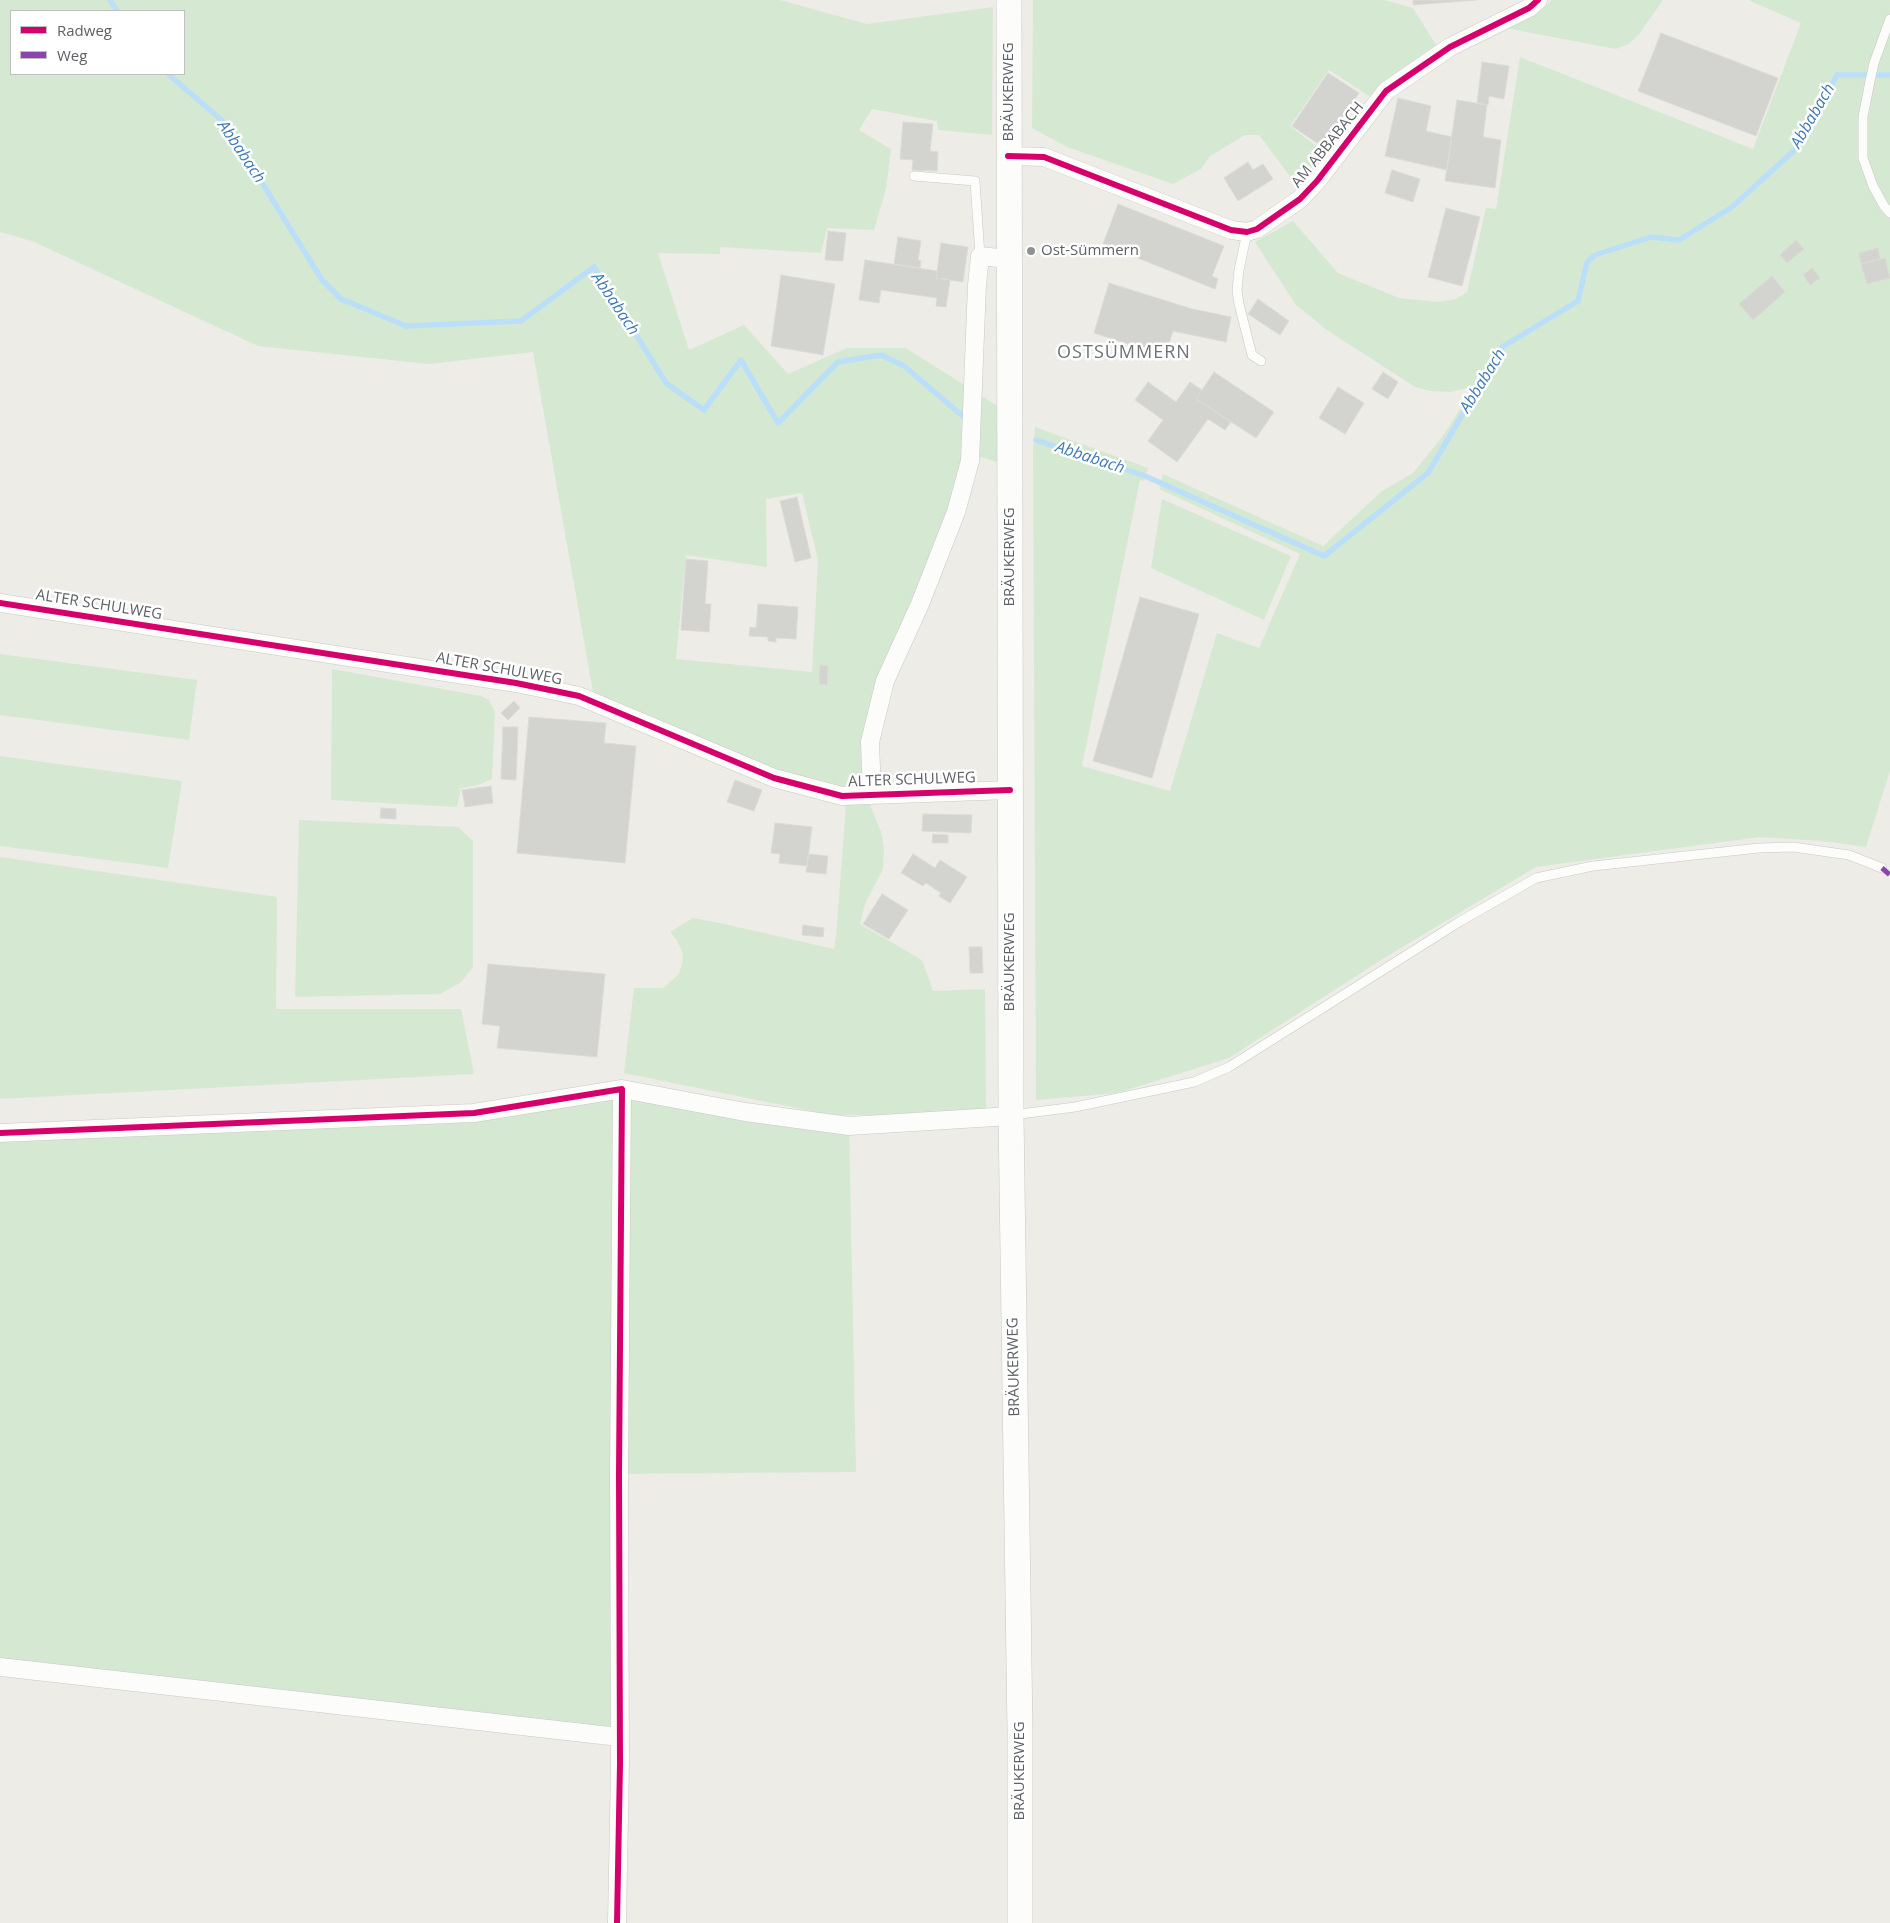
<!DOCTYPE html>
<meta charset="utf-8">
<style>
body{margin:0}
#map{position:relative;width:1890px;height:1923px;overflow:hidden;background:#edece7;font-family:"Open Sans",sans-serif}
canvas{display:block}
.legend{position:absolute;left:10px;top:10px;width:175px;height:65px;box-sizing:border-box;background:#fff;border:1px solid #bec0c2;margin:0;padding:6px 9px;list-style:none;font-size:15px;color:#5d6166}
.legend li{display:flex;align-items:center;gap:10px;height:25px}
.legend b{width:25px;border:1px solid #bec0c2}
</style>
<div id="map">
<canvas width="1890" height="1923"></canvas>
<ul class="legend">
<li><b style="height:6px;background:#d6006c"></b>Radweg</li>
<li><b style="height:6px;background:#8e44ad"></b>Weg</li>
</ul>
</div>
<script>
const c = document.querySelector('canvas').getContext('2d');
c.lineJoin = 'round';
function fillPath(path, color) { c.fillStyle = color; c.fill(path, 'evenodd'); }
const toPath = rows => new Path2D(rows.map(r => 'M' + r).join(''));
function strokePath(path, color, width, dash) { c.strokeStyle = color; c.lineWidth = width; c.lineCap = dash ? 'butt' : 'round'; c.setLineDash(dash || []); c.stroke(path); }
function write(font, color, halo, rows, align = 'center') {
  c.font = font + ' "Open Sans",sans-serif'; c.lineWidth = 5; c.setLineDash([]); c.textBaseline = 'middle'; c.strokeStyle = halo; c.fillStyle = color; for (const [text, x, y, turn = 0] of rows) {
    c.save(); c.translate(x, y); c.rotate((+turn || 0) * Math.PI / 180); c.textAlign = isNaN(turn) ? turn : align; if (halo) c.strokeText(text, 0, 0); c.fillText(text, 0, 0); c.restore();
  }
}
fillPath(toPath([
 [0,0,780,0,867,24,993,7,992,135,938,130,937,121,872,109,859,130,891,149,886,189,874,230,827,228,821,253,720,247,720,254,658,253,689,350,744,325,788,374,847,348,906,348,1002,409,1003,464,965,452,965,462,913,604,865,790,841,790,775,773,593,692,533,352,429,364,258,346,32,241,0,232],
 [11,11,184,11,184,74,11,74],
 [802,493,818,560,812,672,676,659,686,555,767,567,766,499],
 [1033,0,1384,0,1413,8,1436,45,1393,75,1369,96,1329,70,1290,126,1327,154,1298,187,1259,135,1245,135,1210,156,1201,169,1173,184,1067,147,1032,128],
 [1552,0,1663,0,1639,34,1629,44,1616,49,1505,28,1538,12],
 [1748,0,1890,0,1890,771,1866,847,1822,841,1760,837,1536,867,1381,960,1229,1058,1117,1093,1036,1100,1033,451,1035,427,1148,468,1144,481,1140,480,1082,766,1170,791,1217,633,1259,648,1300,554,1159,489,1163,474,1323,546,1382,491,1413,473,1442,437,1475,386,1451,392,1430,391,1415,387,1327,330,1296,305,1255,242,1293,221,1338,273,1399,298,1438,302,1456,299,1467,292,1486,208,1496,209,1520,57,1753,149,1801,23],
 [1162,499,1291,556,1264,620,1151,568],
 [0,654,197,680,189,740,0,715],
 [332,669,481,696,489,700,495,712,492,779,478,785,461,788,457,807,331,800],
 [0,756,182,781,168,868,0,846],
 [869,803,882,834,884,850,883,869,865,904,860,924,922,960,933,991,985,989,986,1109,984,1110,886,1115,831,1115,624,1073,634,988,663,988,679,974,683,960,682,952,677,940,670,932,693,918,720,923,834,949,836,937,846,805],
 [299,820,458,827,473,841,473,967,460,983,440,994,295,997],
 [0,857,277,897,276,1009,461,1009,474,1074,0,1099],
 [622,1089,849,1126,856,1472,619,1474,619,1737,0,1667,0,1138,474,1113]
]), '#d5e9d2');
strokePath(toPath([
 [110,0,117,11],
 [168,74,225,123,322,280,341,299,406,326,521,321,594,267,666,383,704,410,741,360,778,423,838,362,881,355,904,366,965,418],
 [1036,440,1145,476,1324,556,1428,473,1502,347,1578,301,1587,262,1595,255,1651,237,1679,240,1732,207,1798,147,1837,75,1890,75]
]), '#bbdff8', 5.5);
const building = toPath([
 [1413,0,1477,0,1413,5,1413,0],
 [1661,33,1778,78,1756,136,1638,91,1661,33],
 [1482,62,1509,66,1504,99,1489,96,1488,105,1477,103,1482,62],
 [1328,73,1359,93,1323,147,1292,126,1328,73],
 [1398,98,1431,106,1426,131,1452,137,1447,170,1385,156,1398,98],
 [1457,100,1487,105,1483,137,1501,140,1495,188,1445,181,1457,100],
 [903,122,933,124,930,151,938,152,937,171,912,170,913,160,900,159,903,122],
 [1248,162,1253,170,1263,164,1273,179,1238,201,1224,178,1248,162],
 [1392,170,1420,179,1413,202,1385,193,1392,170],
 [1118,204,1224,246,1212,276,1218,279,1215,289,1103,244,1118,204],
 [1446,208,1480,217,1462,286,1428,277,1446,208],
 [828,231,846,233,843,261,825,260,828,231],
 [898,237,921,241,918,260,921,261,920,268,894,264,898,237],
 [1796,240,1804,249,1787,263,1780,255,1796,240],
 [941,243,968,247,963,282,936,278,941,243],
 [1878,248,1880,259,1861,264,1859,253,1878,248],
 [1885,258,1890,278,1867,284,1861,264,1885,258],
 [865,260,937,271,936,278,950,280,946,307,936,306,937,298,881,290,879,303,859,300,865,260],
 [1812,268,1820,278,1810,285,1803,275,1812,268],
 [781,275,835,284,823,355,771,346,781,275],
 [1772,276,1785,292,1753,320,1739,304,1772,276],
 [1109,283,1192,309,1231,317,1226,342,1173,331,1165,356,1094,333,1109,283],
 [1258,299,1289,321,1280,335,1248,314,1258,299],
 [1214,372,1274,412,1256,438,1196,399,1214,372],
 [1383,372,1398,382,1388,399,1372,389,1383,372],
 [1148,382,1176,402,1190,382,1202,390,1196,399,1231,422,1225,430,1208,419,1177,462,1148,441,1163,420,1135,400,1148,382],
 [1338,387,1364,403,1345,434,1319,418,1338,387],
 [797,497,811,558,795,562,780,501,797,497],
 [686,559,708,561,705,604,711,604,709,632,681,630,686,559],
 [1140,597,1199,614,1152,778,1093,761,1140,597],
 [758,604,798,607,796,639,776,638,776,642,768,641,768,637,749,636,750,627,756,628,758,604],
 [820,665,828,666,827,685,819,684,820,665],
 [514,701,520,708,508,720,501,713,514,701],
 [529,717,606,723,604,743,636,746,625,863,517,853,529,717],
 [503,727,518,727,516,780,501,779,503,727],
 [735,780,762,790,754,811,727,802,735,780],
 [491,786,493,803,465,807,462,790,491,786],
 [381,808,396,809,396,819,380,818,381,808],
 [923,814,972,815,971,833,922,831,923,814],
 [775,823,812,827,807,866,779,863,780,854,771,853,775,823],
 [933,834,948,835,948,843,932,843,933,834],
 [809,854,828,856,826,874,806,872,809,854],
 [913,854,935,868,940,860,967,877,950,903,939,896,941,893,926,883,923,886,901,873,913,854],
 [882,894,908,910,889,939,863,924,882,894],
 [803,925,824,928,823,937,802,935,803,925],
 [969,947,982,947,983,973,970,973,969,947],
 [488,964,605,974,597,1057,497,1048,500,1026,482,1024,488,964]
]);
fillPath(building, '#d3d3d0');
strokePath(building, '#dcdbd6', 1);
const service = toPath([
 [1890,19,1874,63,1870,81,1863,117,1863,158,1873,186,1884,206,1890,213],
 [914,176,975,181,980,256],
 [1247,232,1239,270,1237,290,1239,304,1252,355,1261,361],
 [1012,1115,1075,1107,1194,1082,1229,1067,1459,922,1536,878,1593,866,1759,848,1793,847,1849,855,1882,868]
]);
const minor = toPath([
 [1008,156,1044,157,1231,230,1247,232,1257,229,1300,199,1317,181,1386,91,1450,47,1529,8,1538,0],
 [0,603,516,683,579,696,774,778,842,796,1010,790],
 [872,794,870,742,885,681,920,604,956,512,970,461,977,285,980,256,1008,259],
 [622,1089,745,1112,849,1126,1011,1116],
 [0,1133,474,1113,622,1089,619,1474,620,1764,617,1923],
 [0,1667,619,1737]
]);
const secondary = toPath([
 [1009,0,1011,1116,1020,1731,1020,1923]
]);
strokePath(service, '#c8c8c8', 10);
strokePath(minor, '#c8c8c8', 19);
strokePath(secondary, '#c8c8c8', 26);
strokePath(service, '#fcfcfb', 9);
strokePath(minor, '#fcfcfb', 18);
strokePath(secondary, '#fcfcfb', 25);
strokePath(toPath([
 [1882,868,1890,875]
]), '#8e44ad', 5, [10, 5]);
strokePath(toPath([
 [1008,156,1044,157,1231,230,1247,232,1257,229,1300,199,1317,181,1386,91,1450,47,1529,8,1538,0],
 [0,603,516,683,579,696,774,778,842,796,1010,790],
 [0,1133,474,1113,622,1089,619,1474,620,1764,617,1923]
]), '#d6006c', 6);
for (const [x, y, r, color] of [
 [1031,251,5,"#8f9293"]
]) { const dot = new Path2D(); dot.arc(x, y, r, 0, 2 * Math.PI); c.fillStyle = color; c.fill(dot); strokePath(dot, '#fff', 2); }
write('15px', '#5d6166', '#fff', [
 ["BRÄUKERWEG",1009,92,-90],
 ["AM ABBABACH",1328,145,-51],
 ["BRÄUKERWEG",1010,557,-90],
 ["ALTER SCHULWEG",99,605,9],
 ["ALTER SCHULWEG",499,669,10],
 ["ALTER SCHULWEG",912,780,-2],
 ["BRÄUKERWEG",1010,962,-90],
 ["BRÄUKERWEG",1014,1367,-91],
 ["BRÄUKERWEG",1020,1771,-90]
]);
write('15px', '#5d6166', '#fff', [
 ["Ost-Sümmern",1041,251]
], 'left');
write('italic 16px', '#407ab4', '#fff', [
 ["Abbabach",1813,116,-60],
 ["Abbabach",241,152,56],
 ["Abbabach",615,304,56],
 ["Abbabach",1483,381,-58],
 ["Abbabach",1090,458,18]
]);
c.letterSpacing = '1px';
write('18px', '#6e7378', '#fff', [
 ["OSTSÜMMERN",1124,353]
]);
c.letterSpacing = '0px';
</script>
